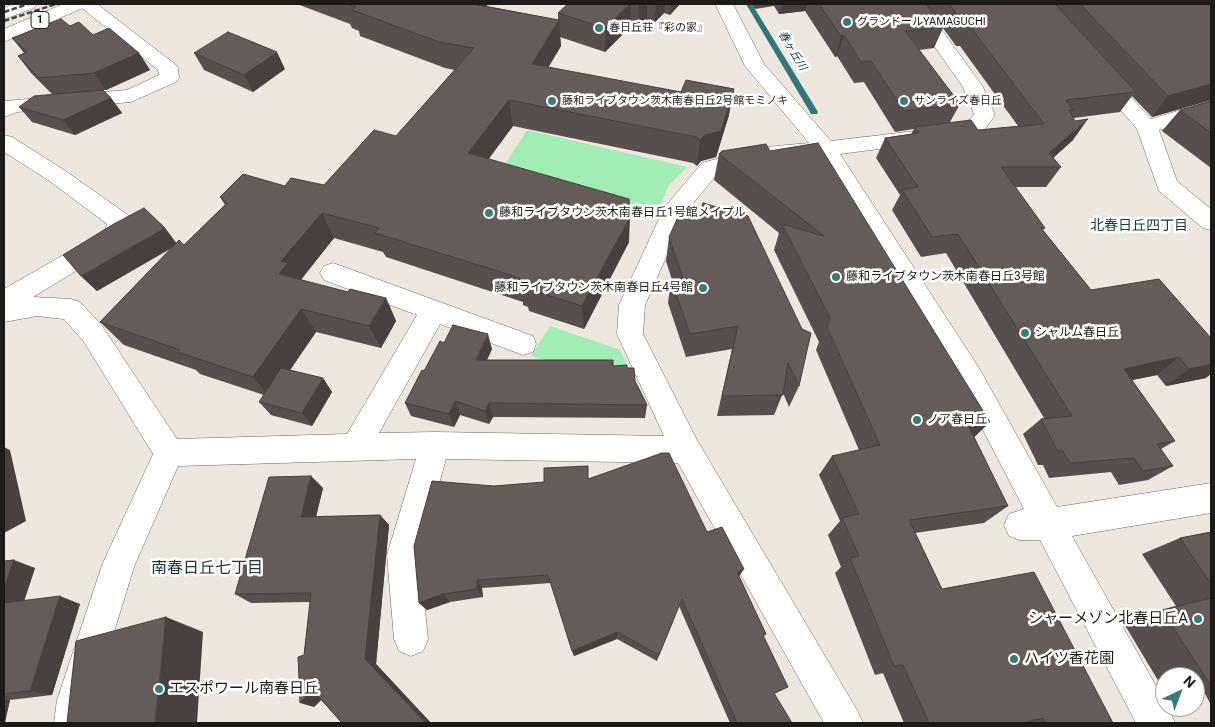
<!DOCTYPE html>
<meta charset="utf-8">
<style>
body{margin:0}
#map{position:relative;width:1215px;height:727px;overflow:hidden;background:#ede7de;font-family:Roboto,sans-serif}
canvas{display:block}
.frame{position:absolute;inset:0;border:5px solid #1d1b17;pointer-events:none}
.north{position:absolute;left:1155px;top:667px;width:50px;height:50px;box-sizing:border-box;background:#fff;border:1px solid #a5a4a2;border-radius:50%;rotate:43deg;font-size:14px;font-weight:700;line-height:20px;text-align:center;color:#1d1b17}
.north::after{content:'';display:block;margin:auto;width:18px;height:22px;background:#347d78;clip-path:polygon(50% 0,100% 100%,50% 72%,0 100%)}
</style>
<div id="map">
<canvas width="1215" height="727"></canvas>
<div class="frame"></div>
<div class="north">N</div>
</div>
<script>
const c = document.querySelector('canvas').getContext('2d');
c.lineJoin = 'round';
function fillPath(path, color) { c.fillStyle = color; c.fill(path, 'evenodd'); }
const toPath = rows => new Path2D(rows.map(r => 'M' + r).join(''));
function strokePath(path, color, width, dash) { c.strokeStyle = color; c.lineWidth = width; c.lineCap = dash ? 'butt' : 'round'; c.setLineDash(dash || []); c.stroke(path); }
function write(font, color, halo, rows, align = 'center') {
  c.font = font + ' Roboto,"Noto Sans JP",sans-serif'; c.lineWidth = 5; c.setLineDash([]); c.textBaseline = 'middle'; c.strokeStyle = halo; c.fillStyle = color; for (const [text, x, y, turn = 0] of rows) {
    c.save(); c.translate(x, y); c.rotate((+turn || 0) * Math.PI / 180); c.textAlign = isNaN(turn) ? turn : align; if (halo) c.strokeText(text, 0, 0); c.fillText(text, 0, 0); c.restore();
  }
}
fillPath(toPath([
 [527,130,687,167,669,185,657,213,499,174],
 [550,326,620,350,628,366,582,370,531,356]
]), '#a0edb5');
fillPath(toPath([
 [746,4,752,4,818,112,817,114,811,114,810,112,746,4]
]), '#31767b');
const minor = toPath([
 [77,4,97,4,175,64,178,68,179,78,176,82,131,102,17,112,4,117,5,101,127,90,159,75,158,70,77,4],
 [715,4,733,4,764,64,831,141,966,125,974,114,963,87,905,4,923,4,983,87,995,115,980,136,840,154,979,368,1057,507,1211,483,1211,513,1072,536,1165,702,1165,707,1169,710,1175,723,1136,723,1040,540,1020,540,1009,536,1004,525,1009,514,1024,509,959,384,820,157,756,162,718,173,686,212,645,305,643,334,697,440,857,710,863,723,824,723,678,463,446,459,419,555,428,639,423,651,411,656,399,651,394,639,387,555,416,459,178,466,134,567,93,700,92,723,54,723,57,700,102,565,153,454,84,342,64,319,37,316,4,322,4,289,105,231,107,224,48,180,4,152,4,135,12,137,64,170,128,215,132,221,124,242,33,297,71,299,80,302,102,326,177,439,347,434,417,315,324,280,320,273,324,266,333,263,533,336,536,344,533,352,523,355,440,324,379,433,435,432,664,436,617,334,619,305,664,208,702,163,755,148,809,143,745,66,715,4],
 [1101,70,1108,72,1151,119,1211,101,1211,114,1159,130,1177,181,1211,209,1211,230,1203,228,1159,191,1137,129,1091,76,1094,72,1101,70]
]);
const major = toPath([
 [13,4,37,4,34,8,4,19,4,8,13,4],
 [63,4,86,4,83,8,4,42,4,29,63,4]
]);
strokePath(minor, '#6c665f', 1);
strokePath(major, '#6c665f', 1);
fillPath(minor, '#fff');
fillPath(major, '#fff');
strokePath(toPath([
 [4,12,28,4],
 [4,21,56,4]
]), '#4a4742', 2.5, [5.5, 2.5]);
fillPath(toPath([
 [297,4,489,4,486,6,558,20,558,13,568,4,680,4,670,15,664,13,654,23,647,20,638,29,630,27,605,52,560,37,561,46,548,67,729,115,716,157,701,161,697,166,693,163,513,126,488,159,629,242,584,329,529,311,528,307,523,305,523,302,386,257,383,252,334,238,301,280,348,292,386,298,396,321,381,348,316,332,290,370,323,378,332,392,312,426,271,415,259,402,264,395,200,374,196,370,124,345,100,322,172,248,97,291,81,276,165,228,176,243,184,245,225,205,220,197,285,186,324,185,396,136,455,70,445,68,360,36,359,31,352,28,350,24],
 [752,4,1211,4,1211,100,1152,117,1132,96,1120,112,1074,118,1073,140,1053,158,1061,167,1046,187,1015,187,1045,228,1043,230,1091,290,1206,378,1166,386,1157,375,1132,380,1175,441,1161,449,1173,466,1148,480,1119,485,1111,472,1049,478,1043,465,1038,465,1023,434,1041,419,1044,418,946,253,921,257,892,210,900,195,876,158,885,138,911,134,914,129,895,132,864,82,854,83,837,56,835,57,805,11,779,14,774,6,755,9],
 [943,28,956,46,960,46,1018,126,978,130,950,122,960,104,919,50,934,48],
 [70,26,139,53,150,70,106,90,103,90,111,98,122,113,75,135,32,122,19,107,53,95,31,73,18,56,24,53,12,38],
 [194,53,285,69,253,92,204,70],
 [1211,101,1211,168,1162,131,1180,110],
 [770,151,990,422,974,437,1008,506,984,523,915,533,942,589,1113,723,904,723,883,673,875,675,835,573,841,567,828,535,840,521,819,475,832,456,859,450,816,350,819,342,774,250,779,233,714,180,719,154],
 [748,216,799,386,789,407,783,393,774,415,717,416,732,349,686,357,668,303,671,280,672,280,666,261,669,237],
 [444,343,492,349,487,360,613,366,627,368,635,381,647,405,645,418,493,417,489,424,460,415,454,427,411,416,405,403],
 [311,476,323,488,316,517,380,515,389,525,376,664,431,723,342,723,321,700,314,707,304,655,310,602,251,603,235,594],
 [589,479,707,532,739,576,766,634,763,637,788,687,774,694,792,723,730,723,679,606,657,661,617,639,574,656,551,583,482,588,483,597,450,602,427,610,419,603,494,486],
 [1211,532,1211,705,1202,688,1195,689,1195,677,1165,677,1165,692,1123,622,1162,610,1176,606,1142,554,1180,538],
 [4,561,35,568,24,601,80,604,52,695,10,700,4,723]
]), '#574e4d');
fillPath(toPath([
 [455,4,489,4,460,26],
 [630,4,631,4,630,27,605,52,605,28],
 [641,4,647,4,647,20,638,29,639,5],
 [656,4,665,4,664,13,654,23],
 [671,4,680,4,670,15],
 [782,4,807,4,805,11,779,14],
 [559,20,561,46,535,90,532,64],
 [844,35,837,56,835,57,841,36],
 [277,52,285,69,253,92,244,75],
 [139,53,150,70,106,90,94,73],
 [1211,84,1211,100,1152,117,1168,96],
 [734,89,729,115,716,157,701,161,697,166,700,140],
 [111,98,122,113,75,135,63,120],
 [509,100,513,126,474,179,468,153],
 [1088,119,1073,140,1043,167,1049,153],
 [322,213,334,238,299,281,279,274,281,261],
 [630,217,629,242,584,329,582,306],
 [165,228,177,244,97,291,81,276],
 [386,298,396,321,381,348,369,326],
 [301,309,316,332,271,398,253,377],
 [488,334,492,349,480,374,476,360],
 [1179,357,1157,375,1103,386,1124,369],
 [1211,364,1211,374,1206,378,1166,386,1189,369],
 [323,378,332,392,312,426,302,413],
 [455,401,460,415,454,427,449,414],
 [489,403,493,417,489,424,485,411],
 [990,422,969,442,969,427],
 [4,447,10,450,26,521,4,533],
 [311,476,323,488,313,528,301,517],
 [380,515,389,525,376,664,431,723,426,723,365,659],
 [14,560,35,568,21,610,4,605,4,589],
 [744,569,738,578,737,572],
 [477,580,482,588,483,597,477,589],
 [443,594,450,602,427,610,419,603],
 [60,596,80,604,52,695,30,691],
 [166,617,203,632,197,723,155,723],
 [617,632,617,639,574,656,572,651],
 [313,690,326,695,314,707,300,703],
 [4,700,10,700,5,723,4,723]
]), '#47403e');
const building = toPath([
 [347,4,473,4,559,20,532,64,681,92,686,80,734,89,721,131,705,135,700,140,696,137,509,100,468,153,629,199,630,217,582,306,525,288,527,284,519,282,520,278,375,233,379,228,322,213,281,261,288,263,279,274,348,292,350,289,386,298,369,326,301,309,253,377,178,352,180,350,100,322,179,240,184,245,227,203,220,197,243,174,285,186,291,178,324,185,374,130,396,136,474,48,439,42,352,10,356,7,347,4],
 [568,4,630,4,605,28,558,13,568,4],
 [819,4,926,4,943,28,905,31,960,104,904,111,871,61,861,62,844,35,841,36,819,4],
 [949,4,1055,4,1136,92,1066,100,1073,110,1069,110,1075,121,1088,119,1049,153,1061,167,1001,167,1045,228,1041,228,1091,290,1159,279,1211,338,1211,364,1189,369,1179,357,1124,369,1175,441,1157,444,1173,466,1143,471,1134,458,1070,463,1062,450,1057,450,1041,419,1072,416,958,234,932,237,902,190,918,187,885,138,919,133,915,127,971,120,978,130,1044,124,969,25,966,25,949,4],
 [1080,4,1211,4,1211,84,1168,96,1080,4],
 [61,19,70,26,79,22,93,35,109,28,139,53,94,73,39,78,18,56,27,52,12,38,61,19],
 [228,32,277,52,244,75,194,53,228,32],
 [103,90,111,98,63,120,19,107,34,96,103,90],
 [1211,101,1211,133,1180,110,1211,101],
 [818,143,990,422,969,427,1008,506,909,520,942,589,1034,572,1113,723,1045,723,1043,718,1023,723,929,723,903,665,894,666,850,558,859,556,842,518,859,514,832,456,880,445,827,327,830,318,782,224,824,236,719,154,722,151,766,144,770,151,818,143],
 [703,203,748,216,802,329,811,333,799,386,788,363,783,395,722,396,738,326,690,334,671,280,683,278,669,237,677,219,698,216,703,203],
 [144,208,165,228,81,276,63,255,112,225,144,208],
 [453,325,488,334,476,360,613,360,613,366,627,365,627,368,634,368,635,381,647,405,489,403,485,411,455,401,449,414,405,403,422,370,424,371,440,341,444,343,453,325],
 [281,368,323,378,302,413,259,402,281,368],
 [662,453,669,453,707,532,722,527,744,569,737,572,766,634,763,635,788,687,774,693,792,723,737,723,682,599,659,655,617,632,572,651,548,575,477,580,477,589,443,594,419,603,414,546,432,481,494,486,544,482,544,468,588,466,588,479,662,453],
 [311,476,301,517,380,515,365,659,426,723,342,723,313,690,300,703,298,657,304,655,311,593,235,594,269,477,311,476],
 [1211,532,1211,584,1180,538,1211,532],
 [14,560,4,589,4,561,14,560],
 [60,596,30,691,4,694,4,603,60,596],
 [1211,598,1211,686,1162,610,1211,598],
 [166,617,155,723,67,723,76,641,166,617]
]);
fillPath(building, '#655b59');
strokePath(building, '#47403e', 1);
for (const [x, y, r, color] of [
 [847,22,5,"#347d78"],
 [599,28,5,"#347d78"],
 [552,101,5,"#347d78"],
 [904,101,5,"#347d78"],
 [489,213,5,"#347d78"],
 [836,277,5,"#347d78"],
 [703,288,5,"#347d78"],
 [1025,333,5,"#347d78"],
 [917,420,5,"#347d78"],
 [1198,619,5,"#347d78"],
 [1014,659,5,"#347d78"],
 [159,689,5,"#347d78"]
]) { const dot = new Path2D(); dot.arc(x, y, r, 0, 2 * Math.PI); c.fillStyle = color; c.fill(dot); strokePath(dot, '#fff', 2); }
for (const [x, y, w] of [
 [40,20,18]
]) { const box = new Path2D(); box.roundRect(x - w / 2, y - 8.5, w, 17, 4); c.fillStyle = '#fff'; c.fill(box); strokePath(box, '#1d1b17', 1); }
write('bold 11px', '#1d1b17', null, [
 ["1",40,20]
]);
write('11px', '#1d1b17', '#fff', [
 ["グランドールYAMAGUCHI",857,22],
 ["春日丘荘『彩の家』",609,28],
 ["藤和ライブタウン茨木南春日丘2号館モミノキ",562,101],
 ["サンライズ春日丘",914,101]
], 'left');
write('italic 11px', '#044348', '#fff', [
 ["春ヶ丘川",792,51,59]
]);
write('12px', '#1d1b17', '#fff', [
 ["藤和ライブタウン茨木南春日丘1号館メイプル",499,213],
 ["藤和ライブタウン茨木南春日丘3号館",846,277],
 ["藤和ライブタウン茨木南春日丘4号館",693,288,"right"],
 ["シャルム春日丘",1035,333],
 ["ノア春日丘",927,420]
], 'left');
write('14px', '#163936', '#fff', [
 ["北春日丘四丁目",1139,226]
]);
write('15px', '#1d1b17', '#fff', [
 ["シャーメゾン北春日丘A",1188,619,"right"],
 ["ハイツ香花園",1024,659],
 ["エスポワール南春日丘",169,689]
], 'left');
write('16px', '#163936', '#fff', [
 ["南春日丘七丁目",207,569]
]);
</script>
